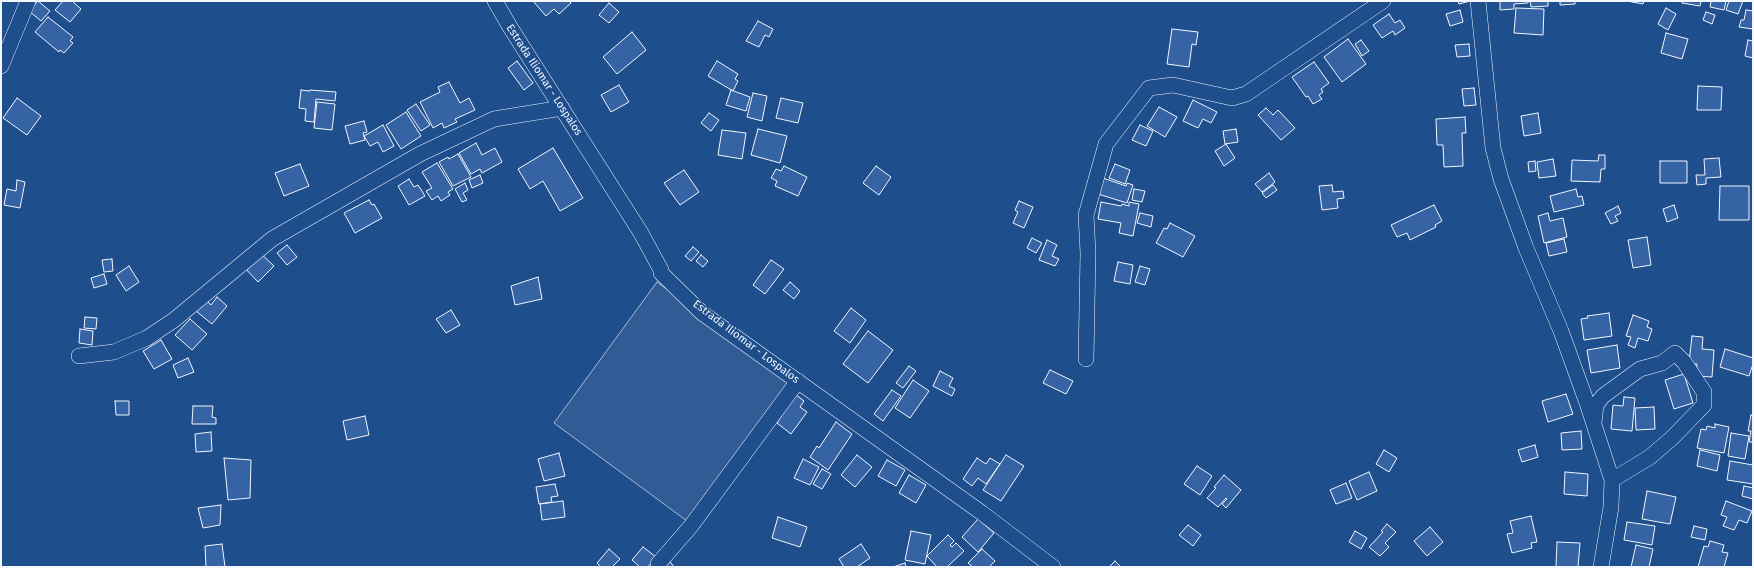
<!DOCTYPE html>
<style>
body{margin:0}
#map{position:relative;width:1754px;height:568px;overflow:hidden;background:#1f4e8c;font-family:"Fira Sans",sans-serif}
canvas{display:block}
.frame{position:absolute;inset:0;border:2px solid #f2f6ff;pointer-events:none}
</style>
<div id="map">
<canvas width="1754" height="568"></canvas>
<div class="frame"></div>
</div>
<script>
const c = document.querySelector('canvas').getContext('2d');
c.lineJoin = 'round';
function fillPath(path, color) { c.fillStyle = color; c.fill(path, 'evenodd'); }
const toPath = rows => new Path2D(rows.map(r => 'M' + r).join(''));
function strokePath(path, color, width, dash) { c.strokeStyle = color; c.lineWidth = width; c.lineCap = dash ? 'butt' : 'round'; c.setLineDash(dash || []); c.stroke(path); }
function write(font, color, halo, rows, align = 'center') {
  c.font = font + ' "Fira Sans",sans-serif'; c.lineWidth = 3; c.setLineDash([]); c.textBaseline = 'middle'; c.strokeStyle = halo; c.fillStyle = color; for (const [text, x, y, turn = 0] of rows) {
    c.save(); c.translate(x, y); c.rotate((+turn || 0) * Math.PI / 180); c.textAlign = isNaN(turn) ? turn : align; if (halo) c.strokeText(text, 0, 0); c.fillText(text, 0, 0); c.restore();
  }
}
const built = toPath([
 [657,282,791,379,687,521,554,423,657,282]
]);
fillPath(built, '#305b95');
strokePath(built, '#a8bbd7', 1);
const building = toPath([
 [38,1,50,11,41,21,29,11,38,1],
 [63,1,72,1,81,9,70,22,55,10,63,1],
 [533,1,569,1,571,3,559,14,554,9,546,16,533,1],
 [1458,1,1470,1,1459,4,1458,1],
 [1500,1,1528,1,1528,3,1514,4,1514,9,1500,10,1500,1],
 [1530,1,1548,1,1548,6,1531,7,1530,1],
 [1560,1,1575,1,1575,4,1560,5,1560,1],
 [1627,1,1644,1,1643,4,1627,1],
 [1682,1,1701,1,1700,6,1682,3,1682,1],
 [1707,1,1726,1,1724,10,1710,7,1711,2,1707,1],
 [1729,1,1743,1,1738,14,1726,10,1729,1],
 [609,3,619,12,609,23,599,15,609,3],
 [1516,8,1544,9,1543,35,1514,33,1516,8],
 [1666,8,1676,14,1668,30,1658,24,1666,8],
 [1460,10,1463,22,1450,26,1446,14,1460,10],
 [1746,10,1753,11,1753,29,1739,27,1741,20,1744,20,1746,10],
 [1706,12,1715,15,1712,24,1703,20,1706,12],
 [1389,14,1395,23,1400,20,1405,28,1395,35,1393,31,1382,38,1373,25,1389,14],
 [48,17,73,37,70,41,73,43,64,53,60,50,59,52,35,32,48,17],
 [758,21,773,29,769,37,765,35,759,47,746,41,758,21],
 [1172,29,1198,32,1196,45,1192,44,1189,67,1167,64,1172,29],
 [632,32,646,50,617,74,603,57,632,32],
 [1666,33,1688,39,1682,59,1661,53,1666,33],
 [1348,39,1366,64,1342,82,1324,57,1348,39],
 [1361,40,1369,51,1362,56,1355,44,1361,40],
 [1748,40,1753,41,1753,58,1745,56,1748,40],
 [1469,44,1470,56,1457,57,1455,45,1469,44],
 [517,61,533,83,524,90,508,68,517,61],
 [717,61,738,74,735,79,738,81,733,91,708,76,717,61],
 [1314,62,1329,83,1321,89,1323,92,1319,95,1322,99,1313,104,1308,96,1306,97,1292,77,1314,62],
 [449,82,460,103,469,98,475,110,455,119,457,122,444,128,442,123,433,128,420,102,440,92,438,87,449,82],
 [619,85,629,102,611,112,601,95,619,85],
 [1698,86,1722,87,1721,110,1697,110,1698,86],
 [1474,88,1476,105,1464,106,1462,89,1474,88],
 [301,90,310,91,310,90,336,92,335,101,316,99,314,122,305,121,306,109,299,108,301,90],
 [731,90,750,97,746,111,726,105,731,90],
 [753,93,767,96,762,121,747,117,753,93],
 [17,98,41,116,27,135,3,118,17,98],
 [781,98,803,103,798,123,776,118,781,98],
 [1193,100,1217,112,1211,123,1203,119,1198,128,1183,121,1193,100],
 [317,102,335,104,332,130,314,128,317,102],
 [416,104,430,125,421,131,407,110,416,104],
 [1159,107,1177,117,1165,137,1147,126,1159,107],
 [1266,108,1273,115,1278,110,1295,128,1281,140,1258,115,1266,108],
 [406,112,421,136,401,149,386,125,406,112],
 [709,113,719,120,711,131,701,123,709,113],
 [1538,113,1541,133,1524,136,1521,116,1538,113],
 [1465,117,1466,133,1462,133,1463,166,1444,167,1443,145,1437,145,1436,119,1465,117],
 [364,121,367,132,363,133,365,140,350,144,345,126,364,121],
 [383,125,394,146,383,152,378,142,370,146,364,136,383,125],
 [1140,125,1153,131,1146,146,1132,140,1140,125],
 [758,129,787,136,780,163,751,155,758,129],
 [1236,129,1238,142,1225,144,1223,131,1236,129],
 [722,130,746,133,742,159,718,155,722,130],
 [476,143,482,155,495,148,502,162,482,173,480,169,471,174,459,153,476,143],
 [1226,144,1235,158,1224,166,1215,151,1226,144],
 [553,148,583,198,560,211,543,181,530,189,518,169,553,148],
 [458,154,471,177,453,186,439,162,448,157,449,159,458,154],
 [1599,155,1605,155,1605,169,1601,169,1600,182,1571,181,1572,160,1598,161,1599,155],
 [1719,158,1721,177,1706,178,1706,184,1697,185,1696,175,1705,175,1704,159,1719,158],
 [1553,159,1556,176,1539,178,1537,162,1553,159],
 [1535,161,1536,171,1529,172,1528,162,1535,161],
 [1660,161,1687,161,1687,183,1660,183,1660,161],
 [437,163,453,189,448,192,450,195,441,201,438,196,432,200,426,191,432,188,422,172,437,163],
 [300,164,309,186,284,196,275,173,300,164],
 [1115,164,1130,170,1125,184,1109,178,1115,164],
 [784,166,807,177,798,196,775,186,777,181,771,178,776,169,781,171,784,166],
 [876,166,891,177,879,195,863,183,876,166],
 [684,170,699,192,680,205,664,183,684,170],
 [1269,173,1275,182,1262,192,1255,184,1269,173],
 [480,175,483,183,472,188,469,180,480,175],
 [1103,178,1126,186,1127,183,1133,185,1127,203,1098,194,1103,178],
 [409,179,414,187,418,185,425,196,409,205,398,186,409,179],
 [17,180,25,182,20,208,4,205,7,189,16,191,17,180],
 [465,183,468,190,463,193,467,200,462,202,455,189,465,183],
 [1273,185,1277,190,1266,198,1262,193,1273,185],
 [1332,185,1333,192,1343,191,1344,198,1337,199,1338,208,1322,210,1319,186,1332,185],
 [1720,186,1749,186,1749,220,1719,220,1720,186],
 [1134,189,1145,191,1142,202,1132,200,1134,189],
 [1576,189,1578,197,1582,196,1584,205,1554,212,1550,196,1576,189],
 [369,200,372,205,374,204,382,218,355,233,344,213,369,200],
 [1019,201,1033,207,1024,228,1013,223,1018,212,1015,210,1019,201],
 [1101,202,1121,206,1122,204,1129,206,1129,202,1139,204,1133,236,1119,233,1121,223,1098,219,1101,202],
 [1434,205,1442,221,1435,225,1436,227,1410,240,1407,233,1397,237,1391,225,1434,205],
 [1674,205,1678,218,1667,222,1663,209,1674,205],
 [1618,206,1621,213,1615,216,1618,221,1611,224,1605,213,1618,206],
 [1140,213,1153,216,1151,227,1137,223,1140,213],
 [1548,213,1550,221,1563,218,1567,237,1544,243,1538,216,1548,213],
 [1170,223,1195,236,1183,257,1156,243,1164,228,1167,229,1170,223],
 [1647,237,1651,265,1633,268,1628,240,1647,237],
 [1032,238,1042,243,1036,253,1027,248,1032,238],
 [1564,239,1567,252,1549,256,1546,243,1564,239],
 [1047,240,1057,245,1052,256,1059,259,1055,266,1039,260,1047,240],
 [287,245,297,257,287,265,277,253,287,245],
 [693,247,699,252,691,261,685,256,693,247],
 [259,252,274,266,258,282,244,267,259,252],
 [701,255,708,261,703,267,696,261,701,255],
 [112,259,113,271,104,272,102,260,112,259],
 [771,260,784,269,765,294,753,285,771,260],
 [1118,262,1133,265,1130,284,1114,281,1118,262],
 [129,266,139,282,126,291,116,275,129,266],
 [1140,266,1150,269,1145,285,1135,282,1140,266],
 [104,274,107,284,94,288,91,278,104,274],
 [538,277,542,299,515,305,511,286,538,277],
 [790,282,800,291,794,299,783,290,790,282],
 [217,297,227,306,212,324,196,311,205,299,211,305,217,297],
 [851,308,866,320,850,343,834,331,851,308],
 [451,310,460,325,446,333,436,319,451,310],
 [1609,313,1612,336,1584,340,1581,319,1588,318,1587,316,1609,313],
 [1633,315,1649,321,1647,327,1652,329,1648,341,1638,338,1635,348,1628,345,1631,337,1626,336,1633,315],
 [85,317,97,318,96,329,84,328,85,317],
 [190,319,207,334,192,350,175,335,190,319],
 [80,329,93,331,92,345,79,343,80,329],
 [868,331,893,350,868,383,843,364,868,331],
 [1692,336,1703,337,1702,349,1714,350,1712,377,1696,376,1697,364,1689,363,1692,336],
 [161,340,172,359,154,369,143,351,161,340],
 [1617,345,1620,368,1591,373,1587,350,1617,345],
 [1725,349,1753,358,1753,364,1749,376,1720,367,1725,349],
 [188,358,194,372,178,378,173,365,188,358],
 [909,366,916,371,903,388,896,383,909,366],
 [1050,370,1073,381,1066,394,1043,383,1050,370],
 [940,371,953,378,949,386,955,389,952,396,933,386,940,371],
 [1684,374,1693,403,1674,409,1665,380,1684,374],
 [913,380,929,391,910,418,895,408,913,380],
 [892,390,901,396,883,421,874,414,892,390],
 [795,394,804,401,800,407,807,412,791,434,777,423,795,394],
 [1566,394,1573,414,1548,422,1542,401,1566,394],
 [1624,397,1635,398,1632,431,1611,429,1613,405,1623,406,1624,397],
 [115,401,129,401,129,415,116,415,115,401],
 [193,406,213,406,212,417,216,418,216,424,192,424,193,406],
 [1654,407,1655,429,1636,430,1635,408,1654,407],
 [1751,415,1753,416,1753,442,1749,442,1751,431,1748,431,1751,415],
 [365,416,369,435,347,440,343,421,365,416],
 [836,422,852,434,828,470,810,457,817,446,819,448,836,422],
 [1715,424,1729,427,1724,453,1697,448,1701,429,1706,430,1707,426,1715,428,1715,424],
 [1581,431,1582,449,1562,450,1561,433,1581,431],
 [211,432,212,451,196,452,195,434,211,432],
 [1731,433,1749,436,1745,459,1728,456,1731,433],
 [1535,445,1538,457,1522,462,1518,450,1535,445],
 [1384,450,1397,458,1389,472,1376,464,1384,450],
 [1700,450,1720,455,1717,471,1697,466,1700,450],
 [559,453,565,476,544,481,538,459,559,453],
 [857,455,872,467,855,487,841,475,857,455],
 [1006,455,1024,466,1001,501,983,490,1006,455],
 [224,458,251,460,250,498,228,500,224,458],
 [977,458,986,464,990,458,1000,464,986,484,978,478,972,486,963,479,977,458],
 [803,459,819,467,810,485,794,478,803,459],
 [887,460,905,470,896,486,878,476,887,460],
 [1730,461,1753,465,1753,484,1727,480,1730,461],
 [1197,466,1212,476,1200,495,1184,484,1197,466],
 [822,469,831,474,822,489,813,484,822,469],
 [1369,472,1377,491,1357,500,1349,481,1369,472],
 [1565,472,1588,474,1587,496,1564,494,1565,472],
 [909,475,926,485,916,503,899,493,909,475],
 [1224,475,1241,490,1226,508,1222,504,1227,499,1226,498,1218,507,1207,498,1216,488,1214,487,1224,475],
 [1346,483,1352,498,1336,504,1330,490,1346,483],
 [555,484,558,496,551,497,552,502,539,504,536,487,555,484],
 [1744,486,1753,488,1753,499,1742,496,1744,486],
 [1647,491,1676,497,1670,524,1642,519,1647,491],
 [563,501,565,517,542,520,540,504,563,501],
 [1726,501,1752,511,1747,523,1739,520,1734,530,1723,526,1727,517,1721,515,1726,501],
 [221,505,220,525,203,528,198,508,221,505],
 [1531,516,1537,542,1531,543,1532,548,1512,553,1507,534,1513,533,1510,521,1531,516],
 [778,517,807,527,800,547,772,538,778,517],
 [978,519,994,533,978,552,962,537,978,519],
 [1627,522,1655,526,1652,545,1624,540,1627,522],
 [1387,524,1396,532,1385,543,1389,547,1380,556,1369,547,1383,532,1381,531,1387,524],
 [1188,525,1201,535,1193,546,1179,535,1188,525],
 [1694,526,1707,529,1705,540,1691,537,1694,526],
 [1430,527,1443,542,1427,556,1414,541,1430,527],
 [911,531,931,535,925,564,905,560,911,531],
 [1355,531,1367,538,1361,549,1349,542,1355,531],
 [948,535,954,541,950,545,952,547,956,543,964,551,947,567,937,567,927,556,948,535],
 [1710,541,1724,545,1722,552,1728,553,1724,567,1698,567,1704,546,1708,547,1710,541],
 [1557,542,1580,543,1578,567,1556,567,1557,542],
 [222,544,225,567,206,567,205,546,222,544],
 [861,544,870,558,857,567,844,567,839,559,861,544],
 [1636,545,1653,549,1649,567,1631,567,1636,545],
 [643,547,656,557,648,567,640,567,632,560,643,547],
 [609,549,620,559,612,567,601,567,597,563,609,549],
 [982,549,995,561,989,567,973,567,968,563,982,549],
 [668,559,674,567,663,567,668,559],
 [1115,561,1121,567,1109,567,1115,561],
 [905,563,906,567,893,567,905,563]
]);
fillPath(building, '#3563a3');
strokePath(building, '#f2f6ff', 1);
const minor = toPath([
 [495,1,510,27,641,233,661,270,661,273,702,313,982,513,1053,567],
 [1478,1,1493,148,1501,179,1526,248,1561,331,1587,403,1612,480,1611,507,1601,567],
 [1,66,28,1],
 [79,356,114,352,147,338,174,320,272,239,420,154,494,119,562,108],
 [1086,359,1088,253,1086,215,1106,144,1149,88,1173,85,1232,98,1246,94,1383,1],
 [1594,423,1596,405,1603,396,1640,369,1662,363,1675,353,1684,362,1704,392,1704,405,1672,438,1650,457,1612,480],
 [658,564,691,526,798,381]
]);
strokePath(minor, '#f2f6ff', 16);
strokePath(minor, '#1f4e8c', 15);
write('11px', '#f2f6ff', '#1f4e8c', [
 ["Estrada Iliomar - Lospalos",544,80,57],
 ["Estrada Iliomar - Lospalos",746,342,37]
]);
</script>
